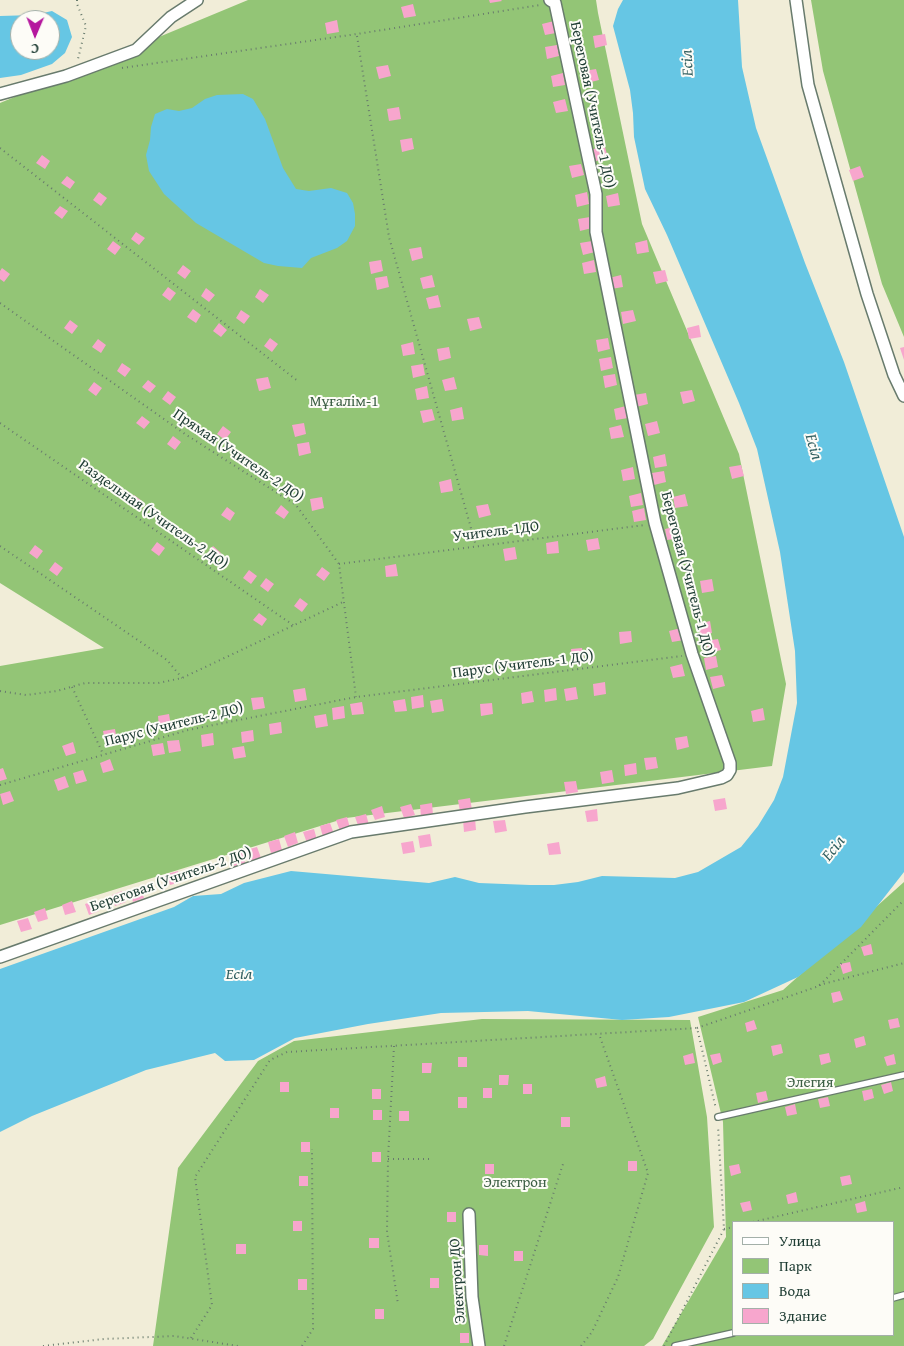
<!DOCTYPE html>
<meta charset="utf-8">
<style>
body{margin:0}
#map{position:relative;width:904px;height:1346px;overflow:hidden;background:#f1edd8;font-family:"Gentium Book Plus",serif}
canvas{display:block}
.legend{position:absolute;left:732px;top:1221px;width:162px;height:115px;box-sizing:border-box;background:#fdfcf7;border:1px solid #a4b0a9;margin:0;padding:6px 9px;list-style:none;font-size:15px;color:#1f3d34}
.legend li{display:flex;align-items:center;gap:10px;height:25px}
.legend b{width:25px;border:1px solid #a4b0a9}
.north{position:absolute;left:10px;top:10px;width:50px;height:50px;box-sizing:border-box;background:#fdfcf7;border:1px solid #a4b0a9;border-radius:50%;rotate:181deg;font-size:14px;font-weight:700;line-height:20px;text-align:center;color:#1f3d34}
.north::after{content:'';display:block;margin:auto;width:18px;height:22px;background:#b5179e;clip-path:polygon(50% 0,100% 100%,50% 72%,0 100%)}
</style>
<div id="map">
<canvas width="904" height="1346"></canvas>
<ul class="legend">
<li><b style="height:6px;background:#fff"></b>Улица</li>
<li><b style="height:14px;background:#93c576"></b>Парк</li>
<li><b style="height:14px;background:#66c6e4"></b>Вода</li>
<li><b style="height:14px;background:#f7a6cd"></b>Здание</li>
</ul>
<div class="north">С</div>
</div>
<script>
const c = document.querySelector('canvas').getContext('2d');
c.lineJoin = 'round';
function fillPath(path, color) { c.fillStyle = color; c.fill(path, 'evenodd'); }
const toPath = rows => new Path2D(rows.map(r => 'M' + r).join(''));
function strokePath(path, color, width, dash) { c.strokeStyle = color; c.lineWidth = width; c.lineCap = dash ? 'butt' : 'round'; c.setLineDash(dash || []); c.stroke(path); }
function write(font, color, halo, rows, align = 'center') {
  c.font = font + ' "Gentium Book Plus",serif'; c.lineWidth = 4; c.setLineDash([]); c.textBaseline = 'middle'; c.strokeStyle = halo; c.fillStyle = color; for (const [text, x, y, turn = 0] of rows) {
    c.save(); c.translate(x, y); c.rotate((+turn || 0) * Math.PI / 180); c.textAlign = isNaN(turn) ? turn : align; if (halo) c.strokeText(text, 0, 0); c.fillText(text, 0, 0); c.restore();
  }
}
fillPath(toPath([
 [248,0,596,0,598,13,642,224,739,454,786,684,772,766,346,818,0,925,0,666,104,648,0,583,0,103],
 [811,0,904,0,904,337,882,284,823,71],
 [904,882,904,1346,662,1346,726,1237,723,1122,698,1017,783,990],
 [733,1222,893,1222,893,1335,733,1335],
 [482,1019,690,1020,707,1117,714,1227,653,1339,644,1346,153,1346,178,1168,258,1061,294,1041]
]), '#93c576');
fillPath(toPath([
 [623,0,738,0,742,67,756,128,805,263,844,362,904,537,904,872,861,927,798,977,744,1002,669,1017,622,1020,528,1011,441,1013,368,1024,295,1038,254,1060,225,1061,215,1053,146,1070,32,1116,0,1132,0,969,174,907,193,896,221,894,244,883,291,871,429,883,455,877,479,883,530,885,554,885,578,882,602,876,675,878,698,872,741,847,758,826,774,800,783,777,797,703,795,651,780,552,757,449,739,403,667,235,645,189,634,137,633,113,630,90,613,26,618,9],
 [52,11,67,20,72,37,65,53,52,64,21,75,0,78,0,16,34,15],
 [20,20,50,20,50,50,20,50],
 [243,94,253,99,265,119,283,168,296,189,309,191,331,188,347,193,353,203,355,214,355,226,347,241,337,248,311,258,302,268,278,266,264,263,196,223,164,194,149,171,146,155,150,140,151,127,155,114,167,109,179,111,192,108,205,99,217,95]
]), '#66c6e4');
fillPath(toPath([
 [489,0,501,0,502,1,490,3],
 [413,4,416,16,404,18,401,7],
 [337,20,339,32,327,34,325,23],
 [554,21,556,33,545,35,542,24],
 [605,34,607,45,595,48,593,36],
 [557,45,559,56,547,59,545,47],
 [388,65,391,76,379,79,376,67],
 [596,69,599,80,587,83,584,71],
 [563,73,565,85,553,87,551,76],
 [565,99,568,111,556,113,553,102],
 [399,107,401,119,389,121,387,109],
 [412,138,414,149,402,152,400,140],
 [605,147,608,158,596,161,593,149],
 [42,155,50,161,45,169,36,163],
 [581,164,584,175,572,178,569,166],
 [860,166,864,177,853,181,849,170],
 [67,176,75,182,70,189,61,183],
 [99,192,107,198,101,206,93,200],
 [587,192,589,204,577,207,575,195],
 [618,193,620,205,608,207,606,196],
 [60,206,68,211,62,219,54,213],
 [590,217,592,228,580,231,578,219],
 [136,232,145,238,139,245,131,239],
 [647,240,649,252,637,254,635,243],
 [113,241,121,247,115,255,107,249],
 [592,241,595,252,583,255,580,243],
 [421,247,423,258,412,261,409,249],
 [381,260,383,271,371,274,369,262],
 [594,260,596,272,584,274,582,263],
 [183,265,191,271,185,279,177,273],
 [2,268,10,274,4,282,0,279,0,271],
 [665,270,668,281,656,284,653,272],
 [432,275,435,287,423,289,420,278],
 [621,275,623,287,611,289,609,278],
 [387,276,389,287,377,290,375,278],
 [168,287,176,293,170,301,162,295],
 [206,288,215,295,209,302,201,296],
 [260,289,269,295,263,303,255,297],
 [438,295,441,307,429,309,426,298],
 [193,309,201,315,196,323,187,317],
 [241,310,250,316,244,324,236,318],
 [633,310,636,321,623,324,621,312],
 [479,317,482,328,470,331,467,319],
 [70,320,78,326,72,334,64,328],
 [219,323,227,330,221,337,213,331],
 [699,325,701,337,689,339,687,328],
 [270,338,278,344,272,352,264,346],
 [608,338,610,349,598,352,596,340],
 [98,339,106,345,101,353,92,347],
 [413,342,415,354,403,356,401,345],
 [449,347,451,358,439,361,437,349],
 [904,347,904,360,900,348],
 [611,357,613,368,601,371,599,359],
 [122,363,131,369,125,377,117,371],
 [423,364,425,375,413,378,411,366],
 [615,374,617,385,605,388,603,376],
 [268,377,271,388,259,391,256,379],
 [454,377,457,389,445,391,442,380],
 [148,380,156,386,150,393,142,387],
 [94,382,102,388,96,396,88,390],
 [427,386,429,398,417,400,415,389],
 [692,390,695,401,683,404,680,392],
 [168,391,176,397,170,405,162,399],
 [646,393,648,404,636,407,634,395],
 [626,406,628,418,616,420,614,409],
 [462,407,464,419,452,421,450,410],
 [432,409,435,420,423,423,420,411],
 [142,416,150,422,144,429,136,423],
 [657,421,660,433,648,436,645,424],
 [304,423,306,434,295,437,292,425],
 [621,425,624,437,611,439,609,428],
 [223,426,231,432,225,440,217,434],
 [173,436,181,442,175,450,167,444],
 [309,442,311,453,299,456,297,444],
 [665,454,667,466,655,468,653,457],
 [741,465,744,476,732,479,729,467],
 [633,467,635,479,623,481,621,470],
 [664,471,666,482,654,485,652,473],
 [451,479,453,491,441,493,439,482],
 [641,493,643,505,631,507,629,496],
 [685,494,688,506,675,508,673,497],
 [134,495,142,501,136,509,128,503],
 [322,497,324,508,312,511,310,499],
 [488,504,491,515,479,518,476,506],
 [281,505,289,512,284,519,275,513],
 [227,507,235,513,230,521,221,515],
 [644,508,646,520,634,522,632,511],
 [677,526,679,538,667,540,665,529],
 [598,538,600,549,588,551,586,540],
 [558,541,559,553,547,554,546,543],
 [157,542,165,548,159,556,151,550],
 [35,545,43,551,37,559,29,553],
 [213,546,221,553,215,560,207,554],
 [515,547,517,559,505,561,503,549],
 [55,562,63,568,57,576,49,570],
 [396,564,398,576,386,577,385,566],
 [322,567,330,573,324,581,316,575],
 [249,570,257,576,251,584,243,578],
 [266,578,274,584,268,592,260,586],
 [712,579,714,591,702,593,700,581],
 [300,598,308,604,302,612,294,606],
 [259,613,267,619,262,626,253,620],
 [710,621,712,633,700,635,698,624],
 [681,628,684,640,672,642,669,631],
 [631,631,632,642,620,644,619,632],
 [718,639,721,650,709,653,706,641],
 [582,648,584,659,572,661,571,649],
 [716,656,718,667,706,670,704,658],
 [682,664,685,676,673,678,670,667],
 [722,675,725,686,713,689,710,677],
 [605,682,606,694,594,696,593,684],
 [576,687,578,699,566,701,564,689],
 [305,688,307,700,295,702,293,690],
 [556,688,557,700,545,702,544,690],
 [532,691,534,702,522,704,521,693],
 [423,695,424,707,412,709,411,697],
 [263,697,265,708,253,710,251,698],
 [405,699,407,711,395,712,393,701],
 [442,699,444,711,432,713,430,701],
 [362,702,364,714,352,715,350,704],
 [492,703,493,714,481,716,480,704],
 [344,706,345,718,333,720,332,708],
 [763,708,765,720,753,722,751,711],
 [169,714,171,726,159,727,158,716],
 [326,714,328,726,316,728,314,716],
 [281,722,282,733,270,735,269,724],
 [115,729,117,741,105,742,103,731],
 [253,730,254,741,242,743,241,732],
 [213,733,214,745,202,747,201,735],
 [687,736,689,747,677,750,675,738],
 [179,740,181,751,169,753,167,741],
 [73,742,76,753,66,756,62,746],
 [163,743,165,754,153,756,151,745],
 [244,746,246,757,234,759,232,748],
 [656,757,658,768,646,770,644,758],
 [110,759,114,770,103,773,100,763],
 [636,763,637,774,625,776,624,765],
 [3,768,7,779,0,781,0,769],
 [83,770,87,781,76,784,73,773],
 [612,770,614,782,602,784,600,772],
 [65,776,69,787,58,791,54,780],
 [576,781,578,792,566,794,564,782],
 [10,791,14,801,3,805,0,794],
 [470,798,472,810,460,812,458,800],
 [725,798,727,809,715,811,713,800],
 [432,803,433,815,421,817,420,805],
 [411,804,415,815,404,818,400,807],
 [382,806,385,817,375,820,371,810],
 [597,809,598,821,587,822,585,811],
 [366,814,369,825,359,828,355,817],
 [347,817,350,828,340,831,336,820],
 [475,818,476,830,464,832,463,820],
 [505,820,507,831,495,833,493,821],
 [330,823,334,834,323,837,320,826],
 [314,829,317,840,307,843,303,832],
 [295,832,298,843,288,847,284,836],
 [430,834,432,846,420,848,418,836],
 [279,839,282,850,271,853,268,842],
 [413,841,415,852,403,854,401,843],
 [559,842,561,854,549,855,547,844],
 [257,847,261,858,250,861,246,850],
 [242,852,245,863,234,866,231,856],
 [178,871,181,882,170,885,167,874],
 [140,887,144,898,133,902,130,891],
 [122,891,126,902,115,906,112,895],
 [96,900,99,911,89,915,85,904],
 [72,901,76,912,65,915,62,905],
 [45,908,48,919,38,922,34,912],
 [28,918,32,929,21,932,17,921],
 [871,944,873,954,864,956,861,947],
 [850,962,852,971,843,974,840,964],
 [840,991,843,1000,833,1003,831,993],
 [898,1018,900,1027,890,1029,888,1020],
 [754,1020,757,1029,747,1032,745,1023],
 [864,1036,866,1045,856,1048,854,1039],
 [781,1044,783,1053,773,1056,771,1046],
 [693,1053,695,1063,685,1065,683,1056],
 [720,1053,722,1062,713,1065,710,1055],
 [829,1053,831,1062,821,1065,819,1055],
 [894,1054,896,1064,887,1066,884,1057],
 [458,1057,467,1057,467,1067,458,1067],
 [422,1063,432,1063,431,1073,422,1073],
 [499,1075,509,1075,508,1085,499,1085],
 [605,1076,607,1086,597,1088,595,1079],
 [280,1082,289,1082,289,1092,280,1092],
 [891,1082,893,1091,884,1094,881,1085],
 [523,1084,532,1084,532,1094,523,1094],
 [483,1088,492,1088,492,1098,483,1098],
 [372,1089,381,1089,381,1099,372,1099],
 [872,1089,874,1098,864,1101,862,1091],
 [766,1091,768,1100,758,1103,756,1093],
 [458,1097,467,1097,467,1108,458,1108],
 [828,1097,830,1106,820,1108,818,1099],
 [795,1104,797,1114,787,1116,785,1107],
 [330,1108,339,1108,339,1118,330,1118],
 [373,1110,382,1110,382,1120,373,1120],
 [399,1111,409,1111,409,1121,399,1121],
 [561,1117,570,1117,570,1127,561,1127],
 [301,1142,310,1142,310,1152,301,1152],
 [372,1152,381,1152,381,1162,372,1162],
 [628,1161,637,1161,637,1171,628,1171],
 [485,1164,494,1164,494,1174,485,1174],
 [739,1164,741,1173,731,1176,729,1166],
 [850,1175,852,1184,842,1186,840,1177],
 [299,1176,308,1176,308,1186,299,1186],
 [796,1192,798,1202,788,1204,786,1195],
 [750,1201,752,1210,743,1212,740,1203],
 [865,1201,867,1211,857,1213,855,1204],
 [447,1212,456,1212,456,1222,447,1222],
 [293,1221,302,1221,302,1231,293,1231],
 [369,1238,379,1238,379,1248,369,1248],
 [236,1244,246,1244,246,1254,236,1254],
 [479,1245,488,1245,488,1256,479,1255],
 [514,1251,523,1251,523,1261,514,1261],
 [430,1278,439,1278,439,1288,430,1288],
 [298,1279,307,1279,307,1290,298,1290],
 [375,1309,384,1309,384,1319,375,1319],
 [460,1333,469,1333,469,1343,460,1343]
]), '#f7a6cd');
const lane = toPath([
 [718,1117,904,1075],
 [893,1298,904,1295],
 [675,1346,733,1333]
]);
const street = toPath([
 [796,0,808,85,867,294,894,375,904,396],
 [0,94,66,76,136,50,171,17,197,0],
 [0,957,351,832,525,807,678,788,721,778,727,775,730,770,730,763,692,654,655,523,596,232,596,194,555,3,550,0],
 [469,1214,472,1297,479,1346]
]);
strokePath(lane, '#687b6d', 8);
strokePath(street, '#687b6d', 14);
strokePath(toPath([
 [77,0,77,4,86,26,78,59],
 [357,36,389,237,476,546],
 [122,68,357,34,540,5],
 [0,148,299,382],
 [0,303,185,434,296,505,339,564,356,697],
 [0,423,293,625],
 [0,546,167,660,182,678],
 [339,564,645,525],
 [72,687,103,754],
 [0,691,26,695,57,691,85,683,158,683,182,678,343,602],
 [0,785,188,730,356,697,682,656],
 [819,985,904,963],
 [697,1028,819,986,904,900],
 [394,1046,388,1159,387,1232,398,1304],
 [388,1159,433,1159],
 [753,1222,904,1187],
 [724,1229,733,1227],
 [191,1338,212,1305,195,1177,270,1060,287,1052,697,1028,716,1109],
 [43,1346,104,1339,174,1336,238,1346],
 [302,1346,313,1329,312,1149],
 [504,1346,564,1161],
 [581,1346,592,1332,618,1277,648,1173,599,1034],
 [664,1346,724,1229,718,1126]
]), '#687b6d', 2, [1, 4]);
strokePath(lane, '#fff', 5.5);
strokePath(street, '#fff', 11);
write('15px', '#1f3d34', '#fdfcf7', [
 ["Береговая (Учитель-1 ДО)",592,105,78],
 ["Прямая (Учитель-2 ДО)",238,456,34],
 ["Раздельная (Учитель-2 ДО)",153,515,35],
 ["Учитель-1ДО",496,532,-7],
 ["Береговая (Учитель-1 ДО)",687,574,75],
 ["Парус (Учитель-1 ДО)",523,665,-7],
 ["Парус (Учитель-2 ДО)",174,725,-14],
 ["Береговая (Учитель-2 ДО)",171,880,-19],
 ["Электрон ДО",458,1281,-94]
]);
write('15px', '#3c5f44', '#fdfcf7', [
 ["Мұғалім-1",344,402],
 ["Элегия",810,1083],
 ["Электрон",515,1183]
]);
write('italic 16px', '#315f60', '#fdfcf7', [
 ["Есіл",688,63,-93],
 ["Есіл",813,447,74],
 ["Есіл",834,849,-52],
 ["Есіл",239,975]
]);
</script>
